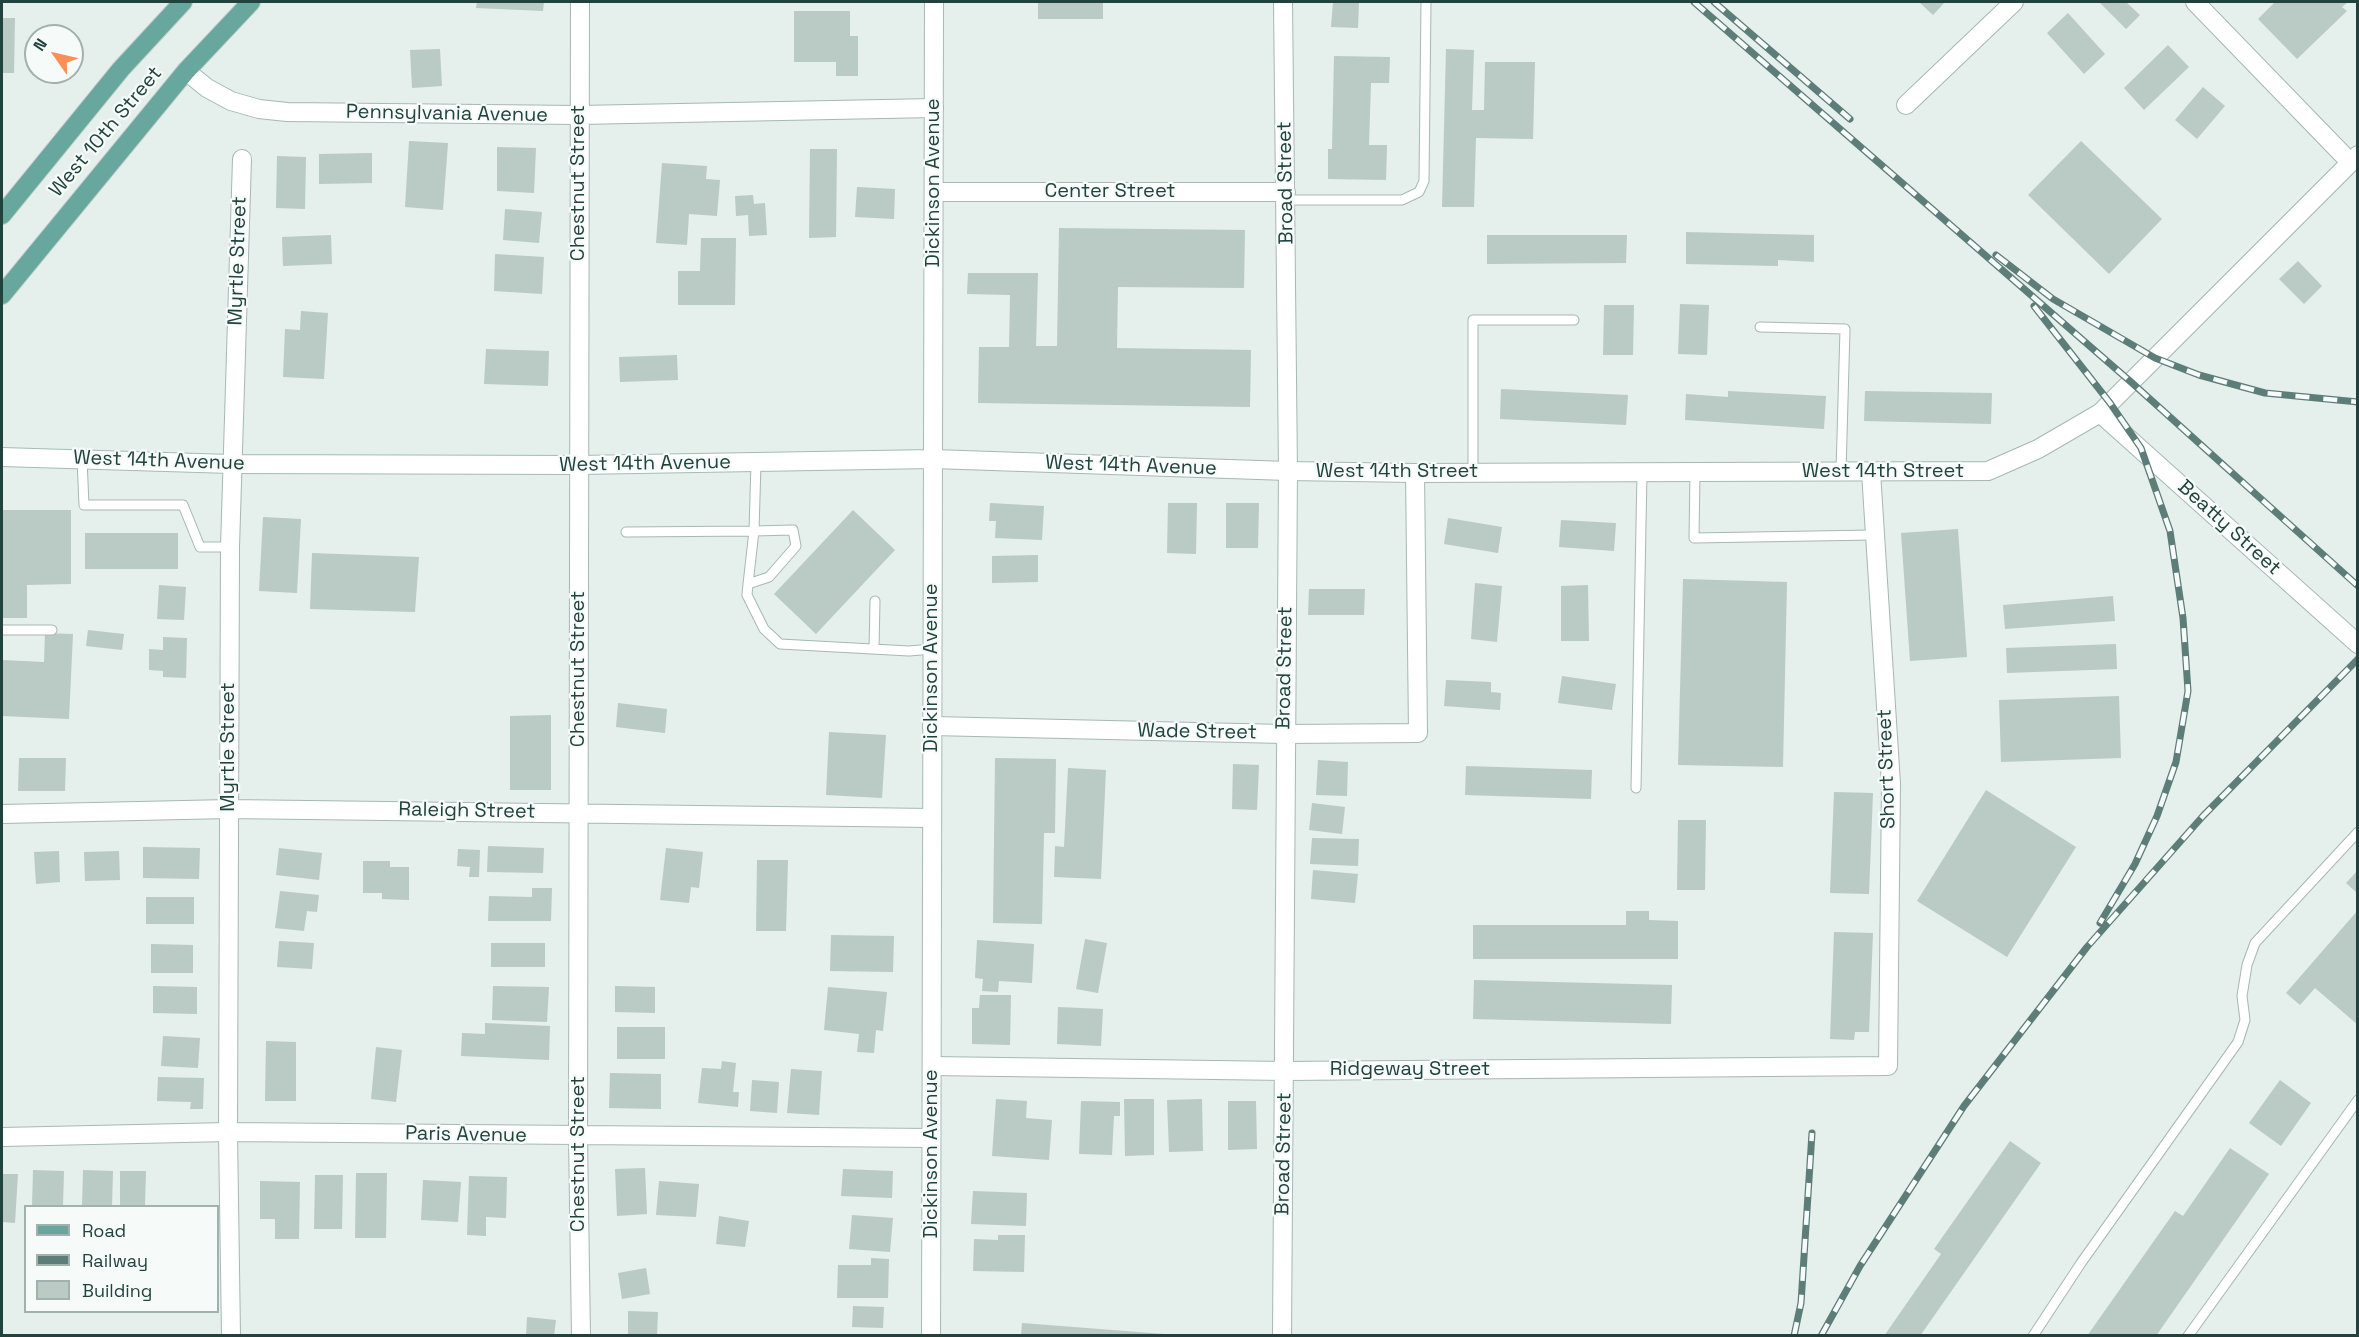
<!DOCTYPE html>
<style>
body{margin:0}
#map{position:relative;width:2359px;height:1337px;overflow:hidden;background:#e5efec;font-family:"Space Grotesk",sans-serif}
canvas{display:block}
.frame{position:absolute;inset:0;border:3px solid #22433d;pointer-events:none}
.legend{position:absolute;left:24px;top:1205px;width:195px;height:108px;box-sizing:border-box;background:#f6fbf9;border:2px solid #a1b1ae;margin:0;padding:8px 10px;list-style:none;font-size:18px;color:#22433d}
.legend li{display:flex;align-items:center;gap:12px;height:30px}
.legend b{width:30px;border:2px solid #a1b1ae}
.north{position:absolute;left:24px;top:24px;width:60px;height:60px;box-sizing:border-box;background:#f6fbf9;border:2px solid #a1b1ae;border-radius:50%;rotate:304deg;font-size:16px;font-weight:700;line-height:24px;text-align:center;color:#22433d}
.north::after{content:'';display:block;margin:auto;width:21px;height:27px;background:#fa9058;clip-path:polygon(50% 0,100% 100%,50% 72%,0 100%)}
</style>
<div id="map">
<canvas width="2359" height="1337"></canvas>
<div class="frame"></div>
<ul class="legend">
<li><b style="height:8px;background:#67a79d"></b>Road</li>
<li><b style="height:8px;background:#5d7e78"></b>Railway</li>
<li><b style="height:16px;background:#bacac5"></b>Building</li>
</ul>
<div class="north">N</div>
</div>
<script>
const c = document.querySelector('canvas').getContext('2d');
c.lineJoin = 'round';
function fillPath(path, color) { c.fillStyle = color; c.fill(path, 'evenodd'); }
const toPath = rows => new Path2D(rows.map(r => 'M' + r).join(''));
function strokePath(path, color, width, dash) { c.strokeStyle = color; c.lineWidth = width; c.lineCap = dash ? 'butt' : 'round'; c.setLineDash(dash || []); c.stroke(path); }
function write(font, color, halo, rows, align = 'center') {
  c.font = font + ' "Space Grotesk",sans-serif'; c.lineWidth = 4.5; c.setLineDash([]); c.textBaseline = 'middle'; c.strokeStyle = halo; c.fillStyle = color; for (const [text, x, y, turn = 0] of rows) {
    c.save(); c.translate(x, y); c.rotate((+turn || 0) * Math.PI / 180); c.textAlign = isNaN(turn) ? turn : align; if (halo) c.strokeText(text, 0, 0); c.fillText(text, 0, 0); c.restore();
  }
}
fillPath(toPath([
 [477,2,544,2,543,11,476,8],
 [1038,2,1103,2,1103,19,1038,19],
 [1333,2,1359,2,1358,28,1331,27],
 [1919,2,1945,2,1933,15],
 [2099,2,2126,2,2140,15,2126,29],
 [2275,2,2348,2,2342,7,2347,11,2297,59,2258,19],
 [794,11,850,11,850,36,858,36,858,76,836,76,836,62,794,62],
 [2068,13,2105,54,2084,74,2047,33],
 [2,18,15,18,14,73,2,73],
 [2168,45,2189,67,2144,110,2124,88],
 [440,49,442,86,412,88,410,50],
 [1446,49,1474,50,1472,110,1484,110,1485,62,1535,62,1533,139,1476,138,1474,207,1442,207],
 [1334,56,1390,57,1389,83,1371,83,1369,145,1387,145,1386,180,1328,179,1328,149,1332,149],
 [2203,87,2225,106,2197,139,2175,120],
 [409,141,448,143,443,210,405,207],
 [2081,141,2162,219,2109,274,2028,195],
 [497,147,536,148,534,193,497,191],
 [810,149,837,149,836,237,809,238],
 [372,153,372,183,319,184,319,154],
 [277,156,306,157,305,209,276,208],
 [662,163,707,166,706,179,720,180,717,216,689,214,687,245,656,243],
 [857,187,895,189,894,219,855,217],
 [753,195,754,204,765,203,767,235,749,236,748,215,736,216,735,196],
 [505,209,542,212,539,243,503,240],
 [1059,228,1245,230,1244,288,1118,287,1117,348,1251,350,1250,407,978,403,979,347,1009,347,1010,295,967,294,968,273,1038,273,1036,346,1057,346],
 [1686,232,1814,235,1814,262,1778,260,1778,266,1686,264],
 [331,235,332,264,283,266,282,237],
 [1487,235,1627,235,1626,263,1487,264],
 [701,238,736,238,735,305,678,305,678,271,700,271],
 [495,254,544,257,542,294,494,291],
 [2298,261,2322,286,2304,304,2279,279],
 [1680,304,1709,305,1707,355,1678,354],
 [1604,305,1634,305,1633,355,1603,355],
 [301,311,328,313,324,379,283,377,285,329,300,330],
 [486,349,549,351,548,386,484,384],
 [677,355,678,380,620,382,619,357],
 [1501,389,1628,395,1626,425,1500,419],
 [1728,391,1826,396,1824,429,1685,420,1686,394,1728,397],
 [1865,391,1992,393,1991,424,1864,421],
 [990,503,1044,506,1042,540,995,538,996,521,989,521],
 [1168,503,1197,503,1196,554,1167,553],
 [1226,503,1259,503,1258,548,1226,548],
 [2,510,71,510,71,584,27,585,27,618,2,618],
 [853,510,895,550,816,634,774,594],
 [263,517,301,519,297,593,259,591],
 [1448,518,1502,527,1498,553,1444,544],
 [1561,520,1616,523,1614,551,1559,547],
 [1958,529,1967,657,1910,661,1901,533],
 [85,533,178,533,178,569,85,569],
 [312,553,419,557,415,612,310,609],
 [1038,555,1038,582,992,583,992,556],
 [1683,579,1787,582,1783,767,1678,765],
 [1475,583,1502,586,1497,642,1471,639],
 [159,585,186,587,184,620,157,619],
 [1588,585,1589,641,1561,641,1561,586],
 [1309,589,1365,589,1364,615,1308,615],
 [2113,596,2115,621,2005,629,2003,605],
 [88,630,124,634,122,650,86,646],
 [45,633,73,634,69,719,2,716,2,660,44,662],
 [163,637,187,638,186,678,163,677,163,671,149,670,149,649,163,650],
 [2116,644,2117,669,2007,673,2006,648],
 [1562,676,1616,684,1612,710,1558,703],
 [1446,680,1491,682,1491,692,1501,693,1500,710,1444,706],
 [2119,696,2121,758,2001,762,1999,700],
 [618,703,667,709,665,733,616,727],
 [551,715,551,790,510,790,510,716],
 [829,732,886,735,882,798,826,795],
 [19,758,66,758,65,791,18,791],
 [995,758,1056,759,1055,833,1044,833,1042,924,993,923],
 [1318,760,1348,762,1347,796,1316,795],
 [1233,764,1259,765,1257,810,1232,809],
 [1466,766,1592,770,1591,799,1465,795],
 [1068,768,1106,770,1101,879,1054,877,1055,846,1064,847],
 [1986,790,2076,847,2007,957,1917,901],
 [1834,792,1873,793,1869,894,1830,893],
 [1312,803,1345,807,1342,834,1309,830],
 [1678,820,1706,820,1705,890,1677,890],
 [1312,838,1359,839,1358,866,1310,864],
 [488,846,544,848,543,873,487,872],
 [143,847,200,848,199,879,143,878],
 [279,848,322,853,319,880,276,875],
 [666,848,703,852,699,888,691,887,689,903,660,900],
 [458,849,480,850,479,877,469,877,470,867,457,866],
 [59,851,60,882,36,884,34,852],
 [119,851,120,880,85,881,84,852],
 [757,860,788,860,786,931,756,931],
 [363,861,390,861,390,867,409,867,409,900,382,899,382,893,363,893],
 [1313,870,1358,874,1355,903,1311,899],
 [2358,870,2358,894,2346,883],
 [532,888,552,888,551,921,488,921,489,896,532,897],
 [280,891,319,895,317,912,307,911,304,931,275,928],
 [146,897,194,897,194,924,146,924],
 [2358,910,2358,1025,2315,988,2300,1005,2286,993],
 [1626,911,1649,911,1649,920,1678,921,1678,959,1473,959,1473,925,1626,925],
 [1834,932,1873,933,1869,1032,1855,1032,1854,1040,1830,1039],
 [831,935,894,936,893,972,830,971],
 [1085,939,1107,943,1098,993,1076,989],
 [977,940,1034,944,1032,983,999,981,998,992,982,991,983,979,975,978],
 [279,941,314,943,312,969,277,967],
 [491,943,545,943,545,967,491,967],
 [151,944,193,945,193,973,151,973],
 [1474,980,1672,985,1671,1024,1473,1019],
 [153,986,197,987,197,1014,153,1013],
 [493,986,549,987,547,1022,492,1020],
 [615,986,655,987,655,1013,615,1012],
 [828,987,887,992,883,1031,876,1030,874,1053,857,1052,859,1034,824,1030],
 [980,995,1011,995,1010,1045,972,1044,972,1008,979,1008],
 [1058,1007,1103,1009,1101,1046,1057,1044],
 [485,1023,550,1026,549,1060,461,1056,462,1033,485,1034],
 [617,1027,665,1027,665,1059,617,1059],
 [163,1036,200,1038,198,1068,161,1066],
 [266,1041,296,1042,296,1101,265,1101],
 [376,1047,402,1050,396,1102,371,1099],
 [722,1061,736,1063,733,1092,739,1092,738,1107,698,1103,702,1068,721,1069],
 [791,1069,822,1071,819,1115,787,1113],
 [610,1073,661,1074,661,1109,609,1108],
 [158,1077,204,1078,203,1109,190,1109,191,1102,157,1101],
 [752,1080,779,1082,777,1113,750,1111],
 [2280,1080,2311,1103,2281,1146,2249,1123],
 [996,1099,1027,1101,1026,1118,1052,1120,1049,1160,992,1156],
 [1124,1099,1154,1099,1154,1155,1125,1156],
 [1202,1099,1203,1151,1169,1152,1167,1100],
 [1081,1101,1120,1102,1120,1116,1114,1116,1112,1155,1079,1154],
 [1228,1101,1256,1101,1257,1149,1228,1150],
 [2010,1141,2041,1163,1920,1336,1884,1336,1941,1254,1934,1249],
 [2230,1148,2269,1174,2156,1336,2087,1336,2175,1211,2183,1216],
 [645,1168,647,1214,617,1216,615,1169],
 [843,1169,893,1171,892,1198,841,1196],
 [33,1170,64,1171,63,1206,32,1206],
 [83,1170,113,1171,112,1206,82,1206],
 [120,1171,146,1171,145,1206,120,1206],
 [356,1173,387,1173,386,1238,355,1238],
 [2,1174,18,1174,15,1223,2,1222],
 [315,1175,343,1175,342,1229,314,1229],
 [469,1176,507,1177,506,1218,486,1217,486,1236,467,1235],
 [423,1180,461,1182,458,1222,421,1220],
 [260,1181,300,1182,299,1239,275,1239,275,1219,260,1219],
 [659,1181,699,1184,696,1217,656,1215],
 [973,1191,1027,1193,1026,1226,971,1224],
 [852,1215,893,1218,890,1252,849,1249],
 [719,1216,749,1221,745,1247,716,1244],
 [998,1235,1025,1235,1024,1272,973,1271,974,1239,998,1240],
 [871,1258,889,1259,888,1298,837,1298,838,1265,871,1265],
 [646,1268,650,1294,622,1299,618,1273],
 [853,1306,884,1307,883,1328,852,1327],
 [628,1311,658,1312,657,1336,628,1336],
 [527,1317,556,1320,554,1336,526,1336],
 [1022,1323,1164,1334,1164,1336,1021,1336]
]), '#bacac5');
const service = toPath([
 [1286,200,1402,200,1419,192,1424,181,1426,2],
 [1760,327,1845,329,1841,472],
 [82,459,84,505,183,505,200,547,230,547],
 [1473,473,1473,320,1574,320],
 [1695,473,1694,538,1873,535],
 [626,532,754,531,756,463],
 [748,584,769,577,796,546,793,530,754,531,748,584,747,595,764,629,780,644,909,651,932,649],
 [2,630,52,630],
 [874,649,875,601],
 [1636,788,1642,472],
 [2033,1336,2081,1263,2238,1042,2245,1020,2242,996,2247,965,2255,943,2358,832],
 [2188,1336,2358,1100]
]);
const minor = toPath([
 [580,2,578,1137,581,1336],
 [2195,2,2350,162],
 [186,71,207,88,231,101,259,109,287,112,579,115,934,108],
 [1906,105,2014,2],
 [934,192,1286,192],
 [2100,413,2358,644],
 [932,726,1284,734,1418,733,1415,473],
 [2,814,229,809,932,818],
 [932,1066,1285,1071,1888,1066,1891,784,1871,472],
 [2,1137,228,1132,931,1138],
 [231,1336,228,1132,230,547,242,159],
 [1282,1336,1288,471,1283,2]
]);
const tertiary = toPath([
 [933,459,1288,471,1415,473,1988,471,2038,449,2100,413,2358,155]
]);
const secondary = toPath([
 [2,457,231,464,578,465,933,459],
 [931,1336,934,2]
]);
const primary = toPath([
 [2,215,121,69,183,2],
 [2,295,186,71,251,2]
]);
strokePath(service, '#a7b8b4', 11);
strokePath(minor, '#a7b8b4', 20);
strokePath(tertiary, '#a7b8b4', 20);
strokePath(secondary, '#a3bcb5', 20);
strokePath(primary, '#c1cac9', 20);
strokePath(service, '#fff', 9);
strokePath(minor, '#fff', 18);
strokePath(tertiary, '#fff', 18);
strokePath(secondary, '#fff', 18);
strokePath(primary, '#67a79d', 18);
const rail = toPath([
 [1694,2,2131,382,2358,586],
 [1714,2,1850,119],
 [1996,255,2053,299,2155,358,2199,375,2265,393,2358,402],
 [2034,306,2110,403,2141,448,2170,531,2183,618,2188,691,2176,762,2157,816,2135,864,2100,923],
 [1794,1336,1801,1303,1812,1133],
 [1821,1336,1860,1266,1964,1106,2087,947,2203,816,2358,659]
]);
strokePath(rail, '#5d7e78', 7);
strokePath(rail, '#f6fbf9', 4.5, [14]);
write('20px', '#22433d', '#f6fbf9', [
 ["Pennsylvania Avenue",447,114,1],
 ["West 10th Street",106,132,-50],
 ["Chestnut Street",579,183,-90],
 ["Dickinson Avenue",934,183,-90],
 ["Broad Street",1286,183,-91],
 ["Center Street",1110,192],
 ["Myrtle Street",238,261,-88],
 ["West 14th Avenue",159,461,2],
 ["West 14th Avenue",645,464,-1],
 ["West 14th Avenue",1131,466,2],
 ["West 14th Street",1397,472],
 ["West 14th Street",1883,472],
 ["Beatty Street",2229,528,42],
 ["Dickinson Avenue",932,668,-90],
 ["Broad Street",1285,668,-89],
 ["Chestnut Street",579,669,-90],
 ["Wade Street",1197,732,1],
 ["Myrtle Street",229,747,-90],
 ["Short Street",1887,769,-92],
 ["Raleigh Street",467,811,1],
 ["Ridgeway Street",1410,1070],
 ["Paris Avenue",466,1135,1],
 ["Chestnut Street",579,1154,-90],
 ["Dickinson Avenue",932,1154,-90],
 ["Broad Street",1284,1154,-89]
]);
</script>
